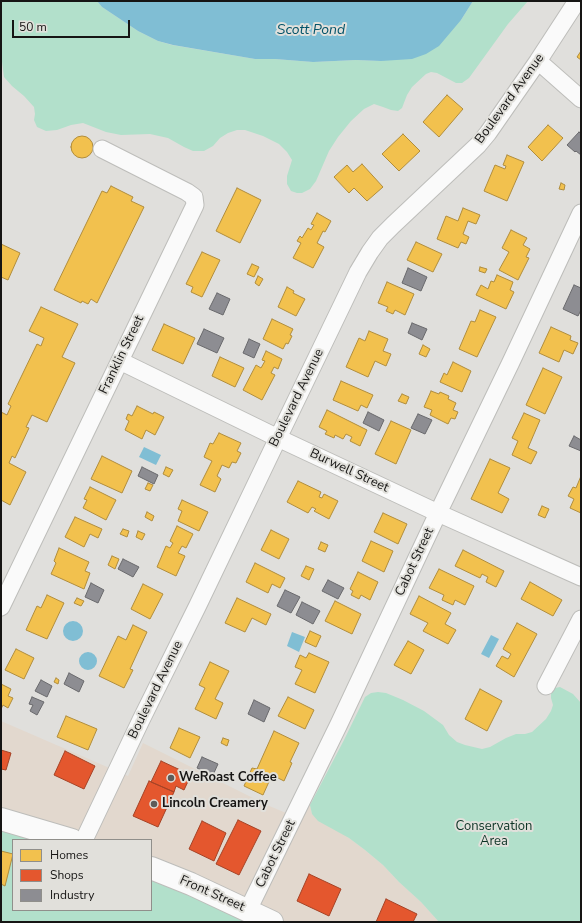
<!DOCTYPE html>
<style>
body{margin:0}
#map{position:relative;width:582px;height:923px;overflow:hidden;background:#e0dfdc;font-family:"Nunito Sans",sans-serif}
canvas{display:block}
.frame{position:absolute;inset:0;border:2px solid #161514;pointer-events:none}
.legend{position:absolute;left:12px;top:839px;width:140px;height:72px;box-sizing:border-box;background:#e1e0db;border:1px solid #908f8b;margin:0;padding:5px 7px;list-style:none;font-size:12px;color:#161514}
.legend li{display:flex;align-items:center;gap:8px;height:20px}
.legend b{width:20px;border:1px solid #908f8b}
.scale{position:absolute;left:12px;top:20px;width:118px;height:18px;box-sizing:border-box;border:2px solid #161514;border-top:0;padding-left:5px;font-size:12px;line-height:14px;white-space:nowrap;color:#161514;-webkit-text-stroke:3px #e1e0db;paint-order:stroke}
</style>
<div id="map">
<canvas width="582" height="923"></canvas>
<div class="frame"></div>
<ul class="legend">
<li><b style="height:11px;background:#f2c14e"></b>Homes</li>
<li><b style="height:11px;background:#e4572e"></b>Shops</li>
<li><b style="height:11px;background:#8d8d92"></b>Industry</li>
</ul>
<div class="scale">50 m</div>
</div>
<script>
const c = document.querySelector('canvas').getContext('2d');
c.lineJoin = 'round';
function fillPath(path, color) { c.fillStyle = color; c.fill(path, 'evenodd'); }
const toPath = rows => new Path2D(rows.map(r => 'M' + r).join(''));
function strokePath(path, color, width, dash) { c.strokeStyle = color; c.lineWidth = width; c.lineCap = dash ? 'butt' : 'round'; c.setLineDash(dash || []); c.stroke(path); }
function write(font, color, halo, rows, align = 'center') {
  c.font = font + ' "Nunito Sans",sans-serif'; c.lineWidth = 4; c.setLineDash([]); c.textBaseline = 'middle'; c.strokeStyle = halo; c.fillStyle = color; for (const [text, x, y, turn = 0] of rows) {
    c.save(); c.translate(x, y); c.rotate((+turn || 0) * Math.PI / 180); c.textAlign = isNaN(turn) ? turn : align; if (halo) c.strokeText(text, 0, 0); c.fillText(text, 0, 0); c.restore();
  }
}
fillPath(toPath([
 [1,721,128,776,143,743,267,805,298,818,310,804,312,814,349,838,365,850,383,865,399,882,421,902,439,922,276,922,151,863,151,840,84,840,1,816]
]), '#e2d8ce');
fillPath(toPath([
 [1,1,97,1,102,7,138,31,158,41,172,45,255,59,275,59,313,62,356,60,381,61,461,20,473,1,528,1,508,24,469,78,462,83,456,83,437,73,431,72,426,74,412,87,407,95,402,108,398,111,391,110,383,107,374,104,364,109,351,121,338,137,329,151,316,181,310,189,302,193,297,193,291,191,287,184,287,176,292,160,287,152,279,144,263,136,245,130,237,130,228,133,220,138,213,146,204,151,193,151,184,147,168,138,150,134,121,135,106,132,83,123,71,125,57,130,46,131,37,127,34,120,35,114,34,107,24,96,12,86,4,77,1,54],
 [560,687,573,694,581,703,581,922,439,922,421,902,399,882,383,865,365,850,349,838,318,821,312,814,310,805,344,740,365,697,371,693,378,692,386,693,403,700,424,711,443,725,449,735,457,742,465,745,482,749,490,747,506,738,516,734,525,734,532,732,546,719,551,711,553,705,551,698,551,692,555,688],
 [1,828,40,840,13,840,13,910,151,910,151,877,249,922,1,922]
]), '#b2e0cb');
fillPath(toPath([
 [97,1,473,1,461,20,439,46,426,54,412,59,381,61,356,60,313,62,275,59,255,59,173,45,158,41,138,31,102,7],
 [144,447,161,455,156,465,139,457],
 '63 631a10 10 0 1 1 20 0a10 10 0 1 1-20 0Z',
 [292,632,305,637,299,652,287,646],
 [491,635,499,639,489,658,481,654],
 '79 661a9 9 0 1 1 18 0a9 9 0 1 1-18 0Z'
]), '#80bed4');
const homes = toPath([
 [581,51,581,60,577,57,581,51],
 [447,95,463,109,439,137,423,122,447,95],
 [548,125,563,138,542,161,528,147,548,125],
 [403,134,420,151,399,171,382,154,403,134],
 '71 147a11 11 0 1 1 22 0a11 11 0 1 1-22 0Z',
 [507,155,524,162,507,201,484,191,495,165,505,169,506,166,503,165,507,155],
 [362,164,383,187,367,201,354,188,349,193,334,177,347,165,353,172,362,164],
 [561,183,565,185,564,190,559,189,561,183],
 [111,186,133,197,131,201,144,207,97,303,91,299,88,304,82,301,81,303,54,290,102,191,107,193,111,186],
 [237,188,261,200,240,243,216,231,237,188],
 [463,208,480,215,476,224,468,221,463,234,469,237,466,244,461,242,458,248,437,239,446,216,458,221,463,208],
 [317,213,331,221,325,232,323,231,317,243,324,247,313,268,293,258,301,243,297,241,300,236,302,238,308,228,311,230,314,225,311,224,317,213],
 [511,230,527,238,523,245,530,249,526,257,529,258,518,280,499,270,509,252,502,248,511,230],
 [416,242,442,254,433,272,407,260,416,242],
 [1,244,20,253,8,280,1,277,1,244],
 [202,252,220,260,202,297,191,292,193,287,186,284,202,252],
 [252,264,259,267,254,277,247,274,252,264],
 [480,267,487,269,485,273,479,271,480,267],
 [497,275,513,282,510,290,514,292,506,309,476,295,481,285,488,289,491,281,494,282,497,275],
 [258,276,263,279,259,286,255,283,258,276],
 [387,282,414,294,405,315,395,310,393,314,386,311,388,307,378,303,387,282],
 [287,287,294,291,293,293,305,299,296,316,278,307,287,287],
 [41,307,78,324,62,357,75,363,47,422,32,415,26,427,29,428,15,458,12,456,9,463,26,472,10,505,1,500,1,412,7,415,11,406,8,404,37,344,41,346,44,338,29,331,41,307],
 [480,310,496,317,477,357,459,349,471,321,475,322,480,310],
 [272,319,293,329,290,335,292,336,288,344,286,343,283,349,263,339,272,319],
 [164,324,195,338,183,364,152,350,164,324],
 [551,327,571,336,570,340,578,343,573,354,564,350,559,362,539,353,551,327],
 [369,331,388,339,383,351,391,354,386,366,375,361,368,377,346,367,359,338,365,341,369,331],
 [423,345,430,349,426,357,419,354,423,345],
 [266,351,282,359,278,369,274,367,271,373,275,375,262,400,243,390,256,365,261,368,265,361,262,360,266,351],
 [220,357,244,368,235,387,212,376,220,357],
 [453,362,471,371,462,392,440,382,444,373,447,375,453,362],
 [543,368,562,377,545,414,526,405,543,368],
 [341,381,373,395,367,408,361,405,358,411,333,400,341,381],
 [431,391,439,394,440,392,449,396,448,399,456,403,453,410,458,412,455,419,451,418,448,424,430,415,432,410,424,407,431,391],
 [402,394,409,397,406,404,398,401,402,394],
 [137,406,153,414,154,412,164,417,155,435,146,430,142,439,125,430,129,421,126,419,128,414,132,416,137,406],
 [327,410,367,430,360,446,350,441,352,437,346,434,343,439,335,435,334,438,325,434,327,431,319,427,327,410],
 [524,413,540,420,528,448,537,452,531,464,512,455,518,441,512,438,524,413],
 [391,421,411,430,396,464,375,454,391,421],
 [219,433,241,443,237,451,241,453,236,463,232,462,229,468,222,465,217,476,221,479,215,492,200,485,212,461,204,457,210,443,213,444,219,433],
 [102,456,132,471,122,493,91,479,102,456],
 [490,459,510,468,498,493,509,499,502,513,471,499,490,459],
 [166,467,173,470,169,477,163,474,166,467],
 [581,476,581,513,570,508,574,499,568,496,573,487,576,488,581,476],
 [298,481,321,492,319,497,322,498,324,494,338,501,329,519,314,511,316,509,312,507,308,513,287,502,298,481],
 [148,483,153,485,150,491,145,489,148,483],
 [90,487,116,500,106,520,83,508,87,500,84,499,90,487],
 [182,500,208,512,199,531,178,521,182,511,178,509,182,500],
 [542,506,549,509,545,518,538,515,542,506],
 [147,512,154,516,152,521,145,517,147,512],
 [383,513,407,524,398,544,374,532,383,513],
 [75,517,102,529,98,538,90,534,84,547,65,537,75,517],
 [177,526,193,534,186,548,182,546,178,553,185,556,176,576,157,567,166,546,170,548,173,543,170,541,177,526],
 [123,529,129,531,127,537,120,534,123,529],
 [271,530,289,539,279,559,261,550,271,530],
 [138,531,145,534,142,540,136,537,138,531],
 [371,541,393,551,384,572,362,561,371,541],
 [321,542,328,545,325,552,318,549,321,542],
 [59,548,89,562,85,571,90,573,84,589,51,574,56,563,54,561,59,548],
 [463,550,504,571,496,587,486,582,488,577,482,574,480,578,455,566,463,550],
 [112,556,119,559,115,569,108,565,112,556],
 [255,563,285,578,280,588,272,584,268,593,246,582,255,563],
 [306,566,314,569,309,580,301,576,306,566],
 [439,569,474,586,465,605,455,600,453,605,442,600,444,595,429,588,439,569],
 [358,572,378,582,370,600,361,595,359,599,351,595,353,591,350,589,358,572],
 [530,582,562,600,553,616,521,599,530,582],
 [143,584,163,594,150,619,131,609,143,584],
 [47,595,64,603,47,639,26,630,37,606,41,608,47,595],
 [419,596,451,613,445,624,456,630,448,644,423,631,428,623,410,614,419,596],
 [77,598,84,601,81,606,74,603,77,598],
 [237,598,271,614,266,625,252,618,245,632,225,623,237,598],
 [335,601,361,614,352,634,325,621,335,601],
 [517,623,537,634,514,677,496,666,502,656,508,659,511,654,503,649,517,623],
 [133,625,147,632,130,669,133,670,124,688,99,676,118,636,126,640,133,625],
 [310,631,321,636,316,647,305,642,310,631],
 [408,641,424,650,411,674,394,665,408,641],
 [16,649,34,658,24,679,5,670,16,649],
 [309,653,329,662,315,693,295,684,302,670,295,667,300,655,306,658,309,653],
 [210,662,229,671,215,699,223,703,216,719,195,709,205,688,199,685,210,662],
 [56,678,59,680,58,684,54,682,56,678],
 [1,684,11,689,8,696,13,698,8,708,3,705,1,709,1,684],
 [480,689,502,701,487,731,465,719,480,689],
 [288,697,314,710,305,729,278,716,288,697],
 [66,716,97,729,88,750,57,737,66,716],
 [179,728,200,737,190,758,170,748,179,728],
 [274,731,299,743,290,762,292,763,284,781,272,775,263,795,244,786,252,768,257,769,274,731],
 [223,738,229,740,227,746,221,743,223,738],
 [1,851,13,854,5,886,1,884,1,851]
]);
fillPath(homes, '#f2c14e');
strokePath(homes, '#b08d3d', 1);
const shops = toPath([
 [1,750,11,753,6,770,1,769,1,750],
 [65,751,95,766,84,789,54,775,65,751],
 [161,761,191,775,184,790,176,786,174,792,151,782,161,761],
 [149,781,174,792,158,827,133,816,149,781],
 [238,820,261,831,239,875,216,864,238,820],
 [202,821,226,833,214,861,189,849,202,821],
 [309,874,341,889,329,916,297,901,309,874],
 [386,899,417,914,413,922,376,922,386,899]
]);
fillPath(shops, '#e4572e');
strokePath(shops, '#a64326', 1);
const industry = toPath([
 [579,132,581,134,581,155,576,151,575,152,567,145,579,132],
 [408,268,427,277,421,291,402,283,408,268],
 [574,285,581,288,581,310,578,316,563,309,574,285],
 [217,293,230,299,223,315,209,309,217,293],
 [412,323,427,329,422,340,408,333,412,323],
 [204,329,224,338,217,353,197,344,204,329],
 [249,339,260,344,254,358,243,353,249,339],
 [368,412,384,420,379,431,363,423,368,412],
 [418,414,432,420,425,434,411,428,418,414],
 [574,436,581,440,581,451,569,446,574,436],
 [142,467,158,475,154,484,138,476,142,467],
 [123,559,139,567,133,577,118,569,123,559],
 [328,580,344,588,338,599,322,591,328,580],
 [91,583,104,590,98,603,85,597,91,583],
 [285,590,300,597,291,613,277,606,285,590],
 [302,602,320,611,313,624,296,615,302,602],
 [69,673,84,681,79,692,64,684,69,673],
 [41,680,52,686,47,697,35,691,41,680],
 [32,697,44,702,37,715,30,711,33,705,29,704,32,697],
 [254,700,270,708,264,722,248,714,254,700],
 [202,757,218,764,213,775,197,768,202,757]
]);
fillPath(industry, '#8d8d92');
strokePath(industry, '#69696c', 1);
const street = toPath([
 [538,61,581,99],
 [120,361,278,438,438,513,581,577],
 [1,607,195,205,194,197,187,192,102,149],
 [546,686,581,619],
 [84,840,141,720,198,605,278,438,358,272,370,252,380,238,393,225,478,145,488,133,538,61,577,1],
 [248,910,339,724,438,513,511,362,581,213]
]);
const secondary = toPath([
 [1,819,72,840],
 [151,868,191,884,272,922]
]);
strokePath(street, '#bdbdba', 19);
strokePath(secondary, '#bdbdba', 24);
strokePath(street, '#fafafa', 17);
strokePath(secondary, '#fafafa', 22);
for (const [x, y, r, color] of [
 [171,778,4,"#5d5c5a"],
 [154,804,4,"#5d5c5a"]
]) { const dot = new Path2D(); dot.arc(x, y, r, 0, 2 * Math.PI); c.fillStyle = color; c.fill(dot); strokePath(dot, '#e1e0db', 1.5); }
write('13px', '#161514', '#e1e0db', [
 ["Boulevard Avenue",510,99,-54],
 ["Franklin Street",122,355,-64],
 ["Boulevard Avenue",297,398,-64],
 ["Burwell Street",349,471,25],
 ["Cabot Street",415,562,-65],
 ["Boulevard Avenue",156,690,-64],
 ["Cabot Street",276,854,-64],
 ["Front Street",212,894,24]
]);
write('bold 13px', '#161514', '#e1e0db', [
 ["WeRoast Coffee",179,778],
 ["Lincoln Creamery",162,804]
], 'left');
write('13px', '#0c3325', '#e1e0db', [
 ["Conservation",494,827],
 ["Area",494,842]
]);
write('italic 14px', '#035369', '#e1e0db', [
 ["Scott Pond",311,31]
]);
</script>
